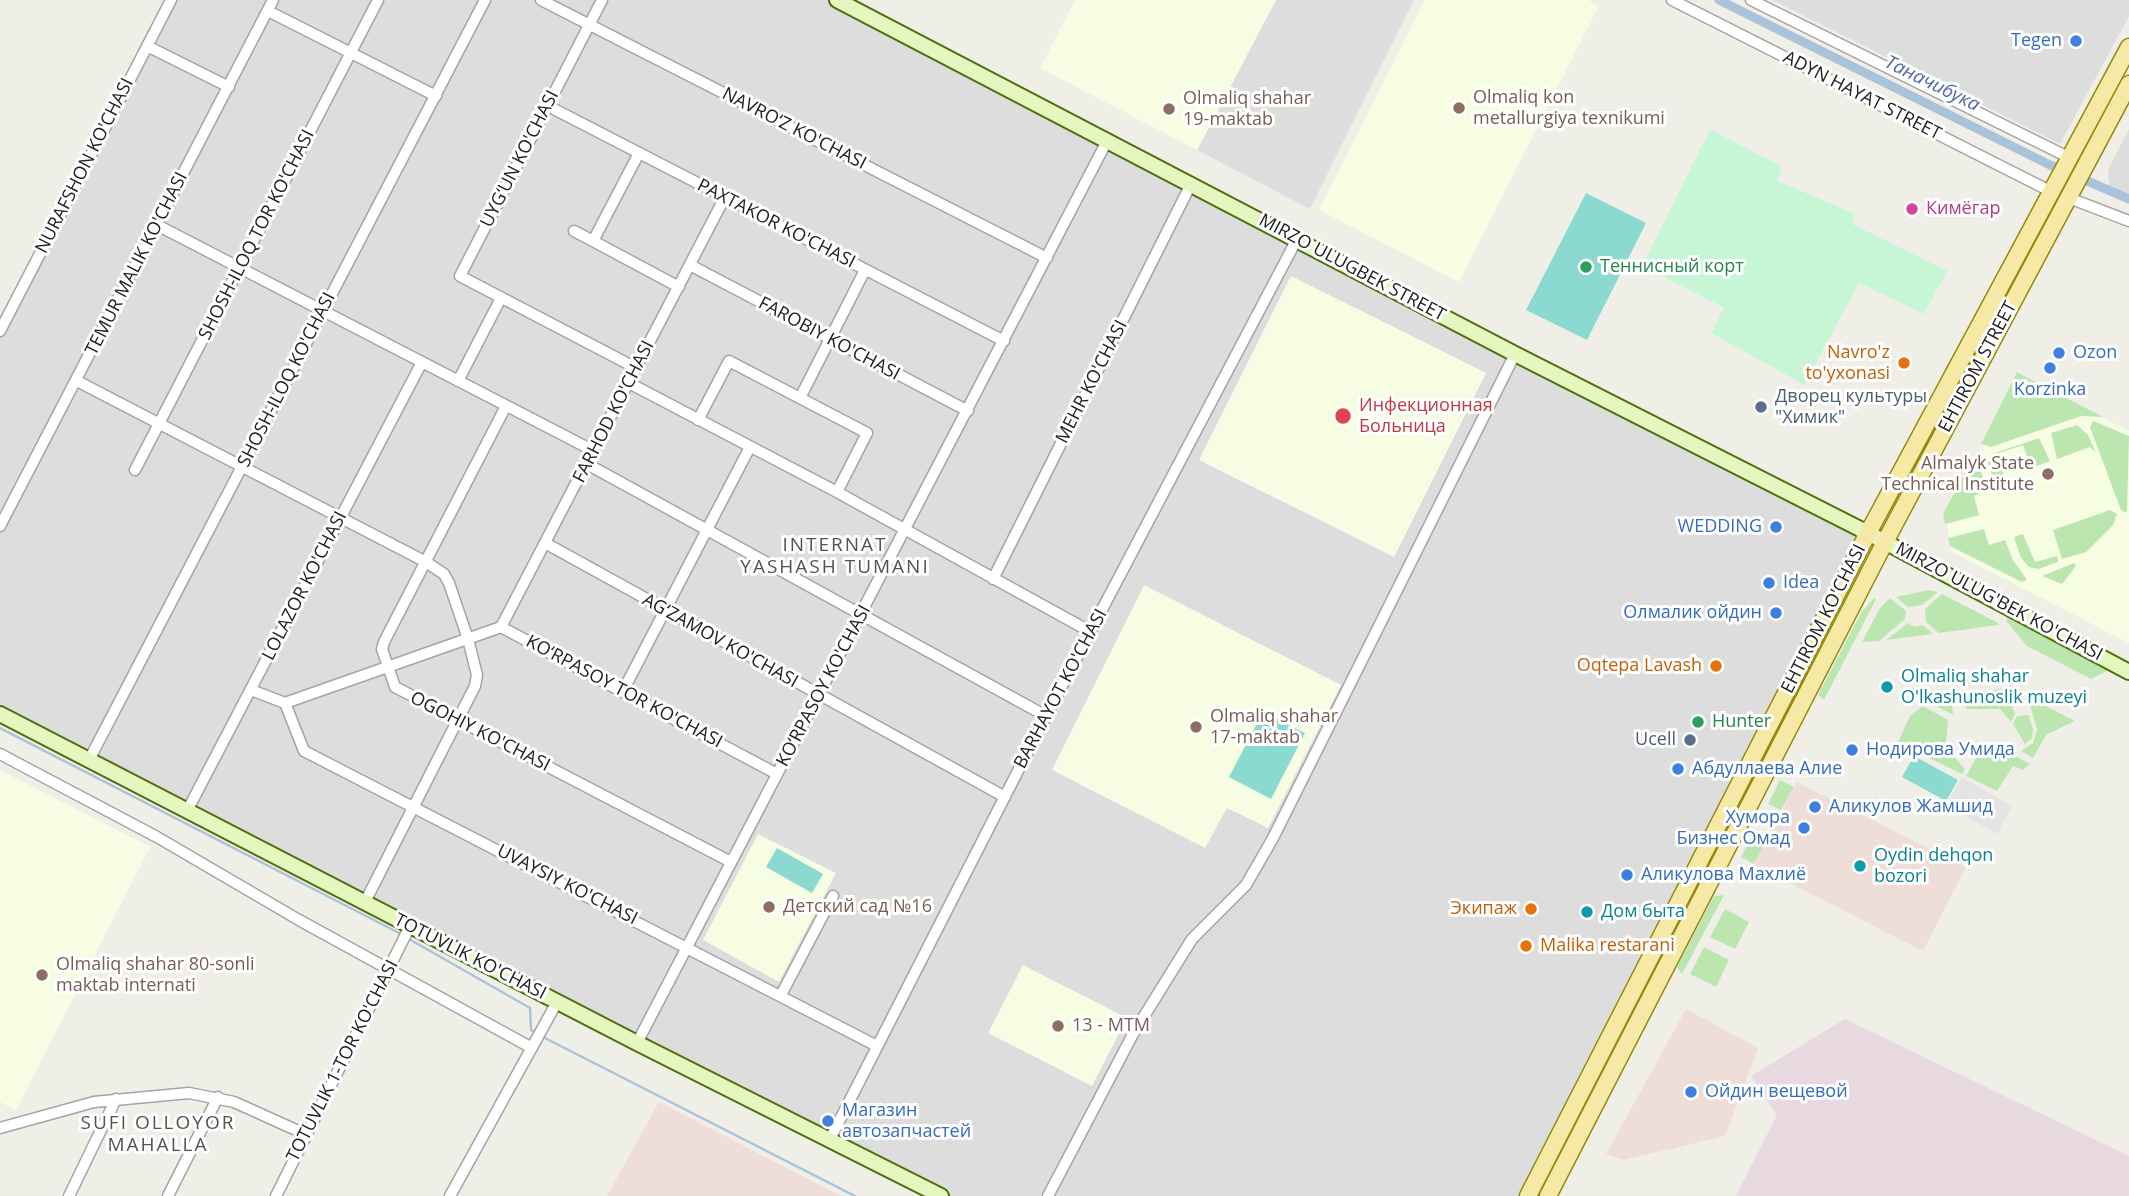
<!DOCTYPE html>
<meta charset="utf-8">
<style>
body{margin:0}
canvas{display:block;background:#f0efe7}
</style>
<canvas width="2129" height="1196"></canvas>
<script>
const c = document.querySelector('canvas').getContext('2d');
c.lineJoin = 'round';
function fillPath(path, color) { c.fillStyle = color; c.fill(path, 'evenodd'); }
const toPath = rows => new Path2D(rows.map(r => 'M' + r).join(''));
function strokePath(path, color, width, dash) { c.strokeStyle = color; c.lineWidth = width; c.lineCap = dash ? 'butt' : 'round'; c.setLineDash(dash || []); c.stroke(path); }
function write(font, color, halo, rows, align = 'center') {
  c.font = font + ' "Open Sans",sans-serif'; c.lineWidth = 6; c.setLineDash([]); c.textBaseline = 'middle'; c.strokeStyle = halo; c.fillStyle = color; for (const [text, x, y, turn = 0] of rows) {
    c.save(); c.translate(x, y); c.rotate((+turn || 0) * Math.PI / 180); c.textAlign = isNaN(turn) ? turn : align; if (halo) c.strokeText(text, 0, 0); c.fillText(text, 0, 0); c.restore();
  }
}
fillPath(toPath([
 [171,0,837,0,1868,533,1528,1196,941,1196,0,714,0,331],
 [1276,0,1414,0,1310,209,1197,150],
 [1772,0,2129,0,2129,16,2060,144],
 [2129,129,2129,200,2110,191,2108,170]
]), '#dedddd');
fillPath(toPath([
 [1797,782,1966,867,1923,951,1754,865],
 [1686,1009,1758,1048,1725,1136,1624,1160,1606,1154],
 [659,1102,841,1196,607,1196]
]), '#efded7');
fillPath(toPath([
 [1845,1019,2129,1156,2129,1196,1736,1196,1777,1115,1751,1076]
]), '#e8d9e1');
fillPath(toPath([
 [1075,0,1276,0,1197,150,1040,68],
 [1425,0,1588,0,1599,6,1459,282,1319,210],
 [1291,276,1486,373,1394,557,1199,460],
 [2019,376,2129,431,2129,643,1952,552,1945,516],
 [1144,585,1341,685,1268,828,1227,808,1205,848,1052,770],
 [0,770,150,847,16,1110,0,1102],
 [758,834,836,873,779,982,703,940],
 [1023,965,1127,1018,1092,1086,988,1033]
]), '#f6fde2');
fillPath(toPath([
 [2017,372,2022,375,2103,417,2081,416,1991,447,1981,444],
 [2093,421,2129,436,2127,513,2121,510,2090,427],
 [2077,425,2088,435,2096,453,2090,447,2057,459,2051,433],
 [2039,438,2050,461,2031,468,2023,445,1999,453,2004,477,1998,478,2000,486,1996,487,1988,463,1992,454],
 [1974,456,1988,489,1974,496,1979,515,1945,524,1943,514],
 [2110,510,2117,514,2113,525,2086,552,2062,559,2053,530],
 [1984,529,1989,545,2005,540,2013,560,2027,580,2022,582,1950,546,1948,538],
 [2023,534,2035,562,2057,556,2058,562,2038,569,2029,567,2021,558,2014,537],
 [2074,563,2076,566,2062,584,2042,576],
 [1929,590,1938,592,1922,605,1908,607,1896,597],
 [1942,594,1998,623,1998,625,1939,633,1926,622,1925,609],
 [1874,598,1876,599,1824,700,1818,695,1861,613],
 [1890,598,1906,611,1905,619,1879,641,1862,642,1880,608],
 [2006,614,2111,669,2091,679,2027,646,2007,622],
 [1908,623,1914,627,1923,625,1933,634,1886,640],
 [2007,688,2014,691,2014,700,1958,699,1952,704,1953,715,1926,700],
 [2028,697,2075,721,2046,735,2033,758,2021,751,2033,743,2037,730],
 [1966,703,2011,703,2015,714,2011,722,2000,709,1966,709],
 [1923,706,1948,720,1946,745,1923,753,1898,742,1910,716],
 [2028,715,2033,729,2032,738,2025,744,2013,724,2017,716],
 [1995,745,2030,764,2023,770,2013,766,1997,791,1966,776,1980,751,1993,749],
 [1947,748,1965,769,1962,774,1925,756],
 [1780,780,1794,787,1781,810,1768,804],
 [1753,833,1767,840,1754,864,1741,857],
 [1724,895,1682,974,1677,967,1714,896],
 [1725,909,1749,922,1735,949,1710,937],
 [1704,947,1729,960,1716,987,1690,974]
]), '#bce6b0');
fillPath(toPath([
 [1710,129,1781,166,1778,181,1855,214,1852,224,1947,271,1924,314,1859,283,1804,385,1711,333,1724,308,1642,266]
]), '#c7f6d7');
fillPath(toPath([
 [1586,193,1646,223,1587,340,1526,310],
 [1263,712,1305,733,1271,799,1229,777],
 [1914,756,1958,780,1946,801,1902,777],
 [777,848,823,874,812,893,766,867]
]), '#8adacf');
fillPath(toPath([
 [1962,777,2012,806,1997,834,1946,805]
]), '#e4e4e4');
strokePath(toPath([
 [0,728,403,935],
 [409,939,530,1008,531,1030,537,1033],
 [543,1037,855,1196]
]), '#aac3da', 2.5);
strokePath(toPath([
 [1719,0,2050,165,2129,199]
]), '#aac3da', 9);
const minor = toPath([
 [541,0,1047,258],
 [602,0,460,276,636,368],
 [1672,0,2052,192],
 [1751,0,2070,158],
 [268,11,436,96],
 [147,46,229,87],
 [548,106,1004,341],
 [639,153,593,241,679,287],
 [2069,198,2129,221],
 [157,225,594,451],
 [574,231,593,241],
 [690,265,968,411],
 [0,331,171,0],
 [77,381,426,562,444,574,449,583,468,639,477,675,475,686,365,902],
 [458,381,501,298],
 [629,383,837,492,1091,632],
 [800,398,865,270],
 [506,406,384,642,382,649,395,687,731,862],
 [698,420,729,361,867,433,837,492],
 [587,464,1046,716],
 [135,470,378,0],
 [0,526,273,0],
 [547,544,1005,797],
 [993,579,1191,184],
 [501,627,725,197],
 [251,690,285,703,501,627,777,774],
 [623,691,750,447],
 [285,703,304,751,875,1045],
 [0,754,157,837,299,920,532,1048],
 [89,760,485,0],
 [187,811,422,362],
 [781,995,833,896],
 [637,1043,1107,141],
 [0,1128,94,1102,189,1093,234,1102,305,1134],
 [829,1141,1046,716,1297,239],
 [69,1196,116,1099],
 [168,1196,218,1097],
 [276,1196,410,926],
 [450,1196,557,1002],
 [1048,1196,1133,1034,1192,939,1246,885,1273,838,1515,354]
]);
const secondary = toPath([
 [837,0,1515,354,1868,533,2129,672],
 [0,714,637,1043,941,1196]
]);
const primary = toPath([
 [1528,1196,1868,533,2129,47],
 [1548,1196,1885,542,2129,84]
]);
strokePath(minor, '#a4a4a4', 13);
strokePath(secondary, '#4c710c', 18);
strokePath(primary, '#928809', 19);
strokePath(minor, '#fff', 10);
strokePath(secondary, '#e5f6be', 14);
strokePath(primary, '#f6e8a5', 16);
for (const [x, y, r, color] of [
 [2076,41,7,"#3f7fe0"],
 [1459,108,7,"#8d6e63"],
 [1169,109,7,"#8d6e63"],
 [1912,209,7,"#d1479c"],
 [1586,267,7,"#2e9e5b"],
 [2059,353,7,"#3f7fe0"],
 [1904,363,7,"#e8710a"],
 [2050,368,7,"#3f7fe0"],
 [1761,407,7,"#5c6f8a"],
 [1343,416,9,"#e0444e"],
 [2048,474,7,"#8d6e63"],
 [1776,527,7,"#3f7fe0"],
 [1769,583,7,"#3f7fe0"],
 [1776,613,7,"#3f7fe0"],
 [1716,666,7,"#e8710a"],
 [1887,687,7,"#0f9aa8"],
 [1698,722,7,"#2e9e5b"],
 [1196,727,7,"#8d6e63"],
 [1690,740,7,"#5c6f8a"],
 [1852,750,7,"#3f7fe0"],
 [1678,769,7,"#3f7fe0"],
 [1815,807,7,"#3f7fe0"],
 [1804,828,7,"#3f7fe0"],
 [1860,866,7,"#0f9aa8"],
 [1627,875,7,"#3f7fe0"],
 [769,907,7,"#8d6e63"],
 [1531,909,7,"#e8710a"],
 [1587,912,7,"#0f9aa8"],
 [1526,946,7,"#e8710a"],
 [42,975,7,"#8d6e63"],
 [1058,1026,7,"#8d6e63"],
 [1691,1092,7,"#3f7fe0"],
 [828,1121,7,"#3f7fe0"]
]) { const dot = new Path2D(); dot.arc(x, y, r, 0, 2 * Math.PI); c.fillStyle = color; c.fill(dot); strokePath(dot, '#fff', 2.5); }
write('18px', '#366cbe', '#fff', [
 ["Tegen",2062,41,"right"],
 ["Ozon",2073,353],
 ["Korzinka",2050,390,"center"],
 ["WEDDING",1762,527,"right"],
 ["Idea",1783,583],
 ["Олмалик ойдин",1762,613,"right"],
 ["Нодирова Умида",1866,750],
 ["Абдуллаева Алие",1692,769],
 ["Аликулов Жамшид",1829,807],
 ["Хумора",1790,818,"right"],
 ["Бизнес Омад",1790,839,"right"],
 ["Аликулова Махлиё",1641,875],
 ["Ойдин вещевой",1705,1092],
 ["Магазин",842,1111],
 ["автозапчастей",842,1132]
], 'left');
write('18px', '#202020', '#fff', [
 ["ADYN HAYAT STREET",1862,96,27],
 ["NAVRO‘Z KO'CHASI",794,129,27],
 ["UYG‘UN KO'CHASI",520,159,-63],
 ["NURAFSHON KO'CHASI",85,166,-63],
 ["PAXTAKOR KO'CHASI",776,224,27],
 ["SHOSH-ILOQ TOR KO'CHASI",257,235,-63],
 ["TEMUR MALIK KO'CHASI",137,264,-63],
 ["MIRZO ULUGBEK STREET",1352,268,28],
 ["FAROBIY KO'CHASI",829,339,28],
 ["EHTIROM STREET",1978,367,-62],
 ["SHOSH-ILOQ KO'CHASI",287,380,-63],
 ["MEHR KO'CHASI",1092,382,-63],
 ["FARHOD KO'CHASI",614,412,-63],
 ["LOLAZOR KO'CHASI",305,586,-63],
 ["MIRZO ULUG'BEK KO'CHASI",1999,602,28],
 ["EHTIROM KO'CHASI",1824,619,-63],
 ["AG‘ZAMOV KO'CHASI",720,641,29],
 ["KO‘RPASOY KO'CHASI",824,686,-62],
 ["BARHAYOT KO'CHASI",1061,689,-62],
 ["KO‘RPASOY TOR KO'CHASI",624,692,28],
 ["OGOHIY KO'CHASI",480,732,27],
 ["UVAYSIY KO'CHASI",567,885,27],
 ["TOTUVLIK KO'CHASI",470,957,27],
 ["TOTUVLIK 1-TOR KO'CHASI",343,1061,-63]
]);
write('18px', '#785e54', '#fff', [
 ["Olmaliq kon",1473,98],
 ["metallurgiya texnikumi",1473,119],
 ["Olmaliq shahar",1183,99],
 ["19-maktab",1183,120],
 ["Almalyk State",2034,464,"right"],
 ["Technical Institute",2034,485,"right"],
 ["Olmaliq shahar",1210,717],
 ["17-maktab",1210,738],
 ["Детский сад №16",783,907],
 ["Olmaliq shahar 80-sonli",56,965],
 ["maktab internati",56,986],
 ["13 - MTM",1072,1026]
], 'left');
write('18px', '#b23c85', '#fff', [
 ["Кимёгар",1926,209]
], 'left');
write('18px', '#27864d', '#fff', [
 ["Теннисный корт",1600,267],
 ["Hunter",1712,722]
], 'left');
write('18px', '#c56008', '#fff', [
 ["Navro'z",1890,353],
 ["to'yxonasi",1890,374],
 ["Oqtepa Lavash",1702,666],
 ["Экипаж",1517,909],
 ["Malika restarani",1540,946,"left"]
], 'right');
write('18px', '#4e5e75', '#fff', [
 ["Дворец культуры",1775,397],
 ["\"Химик\"",1775,418],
 ["Ucell",1676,740,"right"]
], 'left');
write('18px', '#be3a42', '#fff', [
 ["Инфекционная",1359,406],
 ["Больница",1359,427]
], 'left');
write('18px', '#0d838f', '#fff', [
 ["Olmaliq shahar",1901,677],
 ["O'lkashunoslik muzeyi",1901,698],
 ["Oydin dehqon",1874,856],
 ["bozori",1874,877],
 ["Дом быта",1601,912]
], 'left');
write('italic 19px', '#5167aa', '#fff', [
 ["Таначибука",1932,84,26]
]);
c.letterSpacing = '2px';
write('19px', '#535353', '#fff', [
 ["INTERNAT",835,546],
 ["YASHASH TUMANI",835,568],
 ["SUFI OLLOYOR",158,1124],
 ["MAHALLA",158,1146]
]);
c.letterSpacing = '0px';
</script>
